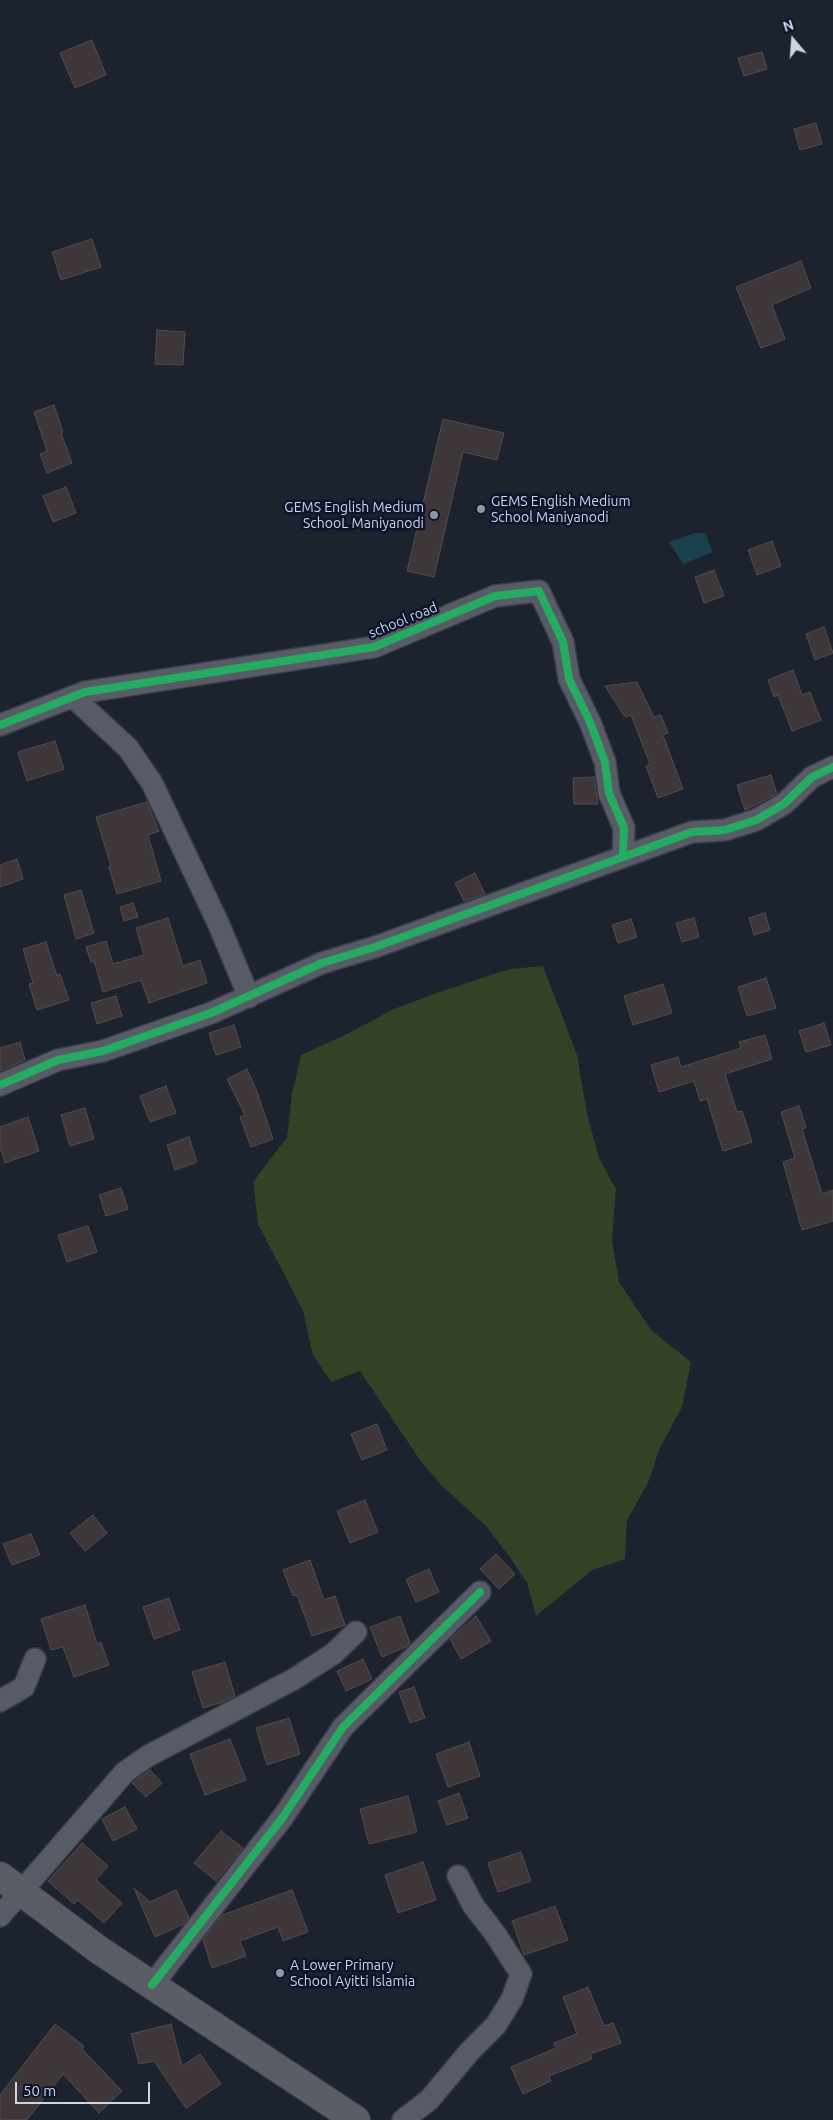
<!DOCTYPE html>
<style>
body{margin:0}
#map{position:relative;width:833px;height:2120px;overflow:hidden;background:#1d222f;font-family:Ubuntu,sans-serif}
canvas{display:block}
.north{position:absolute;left:768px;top:15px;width:50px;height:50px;-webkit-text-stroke:4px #0c152d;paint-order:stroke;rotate:342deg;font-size:14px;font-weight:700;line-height:20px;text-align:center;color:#ccd4e5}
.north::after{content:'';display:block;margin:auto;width:18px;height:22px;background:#ccd4e5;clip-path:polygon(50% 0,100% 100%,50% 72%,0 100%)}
.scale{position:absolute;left:15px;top:2082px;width:135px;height:22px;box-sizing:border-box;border:2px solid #ccd4e5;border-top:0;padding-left:6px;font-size:15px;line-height:18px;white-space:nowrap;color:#ccd4e5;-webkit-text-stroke:4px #0c152d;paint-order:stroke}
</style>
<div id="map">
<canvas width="833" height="2120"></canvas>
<div class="north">N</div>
<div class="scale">50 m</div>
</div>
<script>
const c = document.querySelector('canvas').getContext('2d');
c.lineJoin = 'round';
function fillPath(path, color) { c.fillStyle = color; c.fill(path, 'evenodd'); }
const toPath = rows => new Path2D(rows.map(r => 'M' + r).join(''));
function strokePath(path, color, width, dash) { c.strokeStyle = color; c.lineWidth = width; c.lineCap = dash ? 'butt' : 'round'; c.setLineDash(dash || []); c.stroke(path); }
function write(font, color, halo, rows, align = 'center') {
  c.font = font + ' Ubuntu,sans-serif'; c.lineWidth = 5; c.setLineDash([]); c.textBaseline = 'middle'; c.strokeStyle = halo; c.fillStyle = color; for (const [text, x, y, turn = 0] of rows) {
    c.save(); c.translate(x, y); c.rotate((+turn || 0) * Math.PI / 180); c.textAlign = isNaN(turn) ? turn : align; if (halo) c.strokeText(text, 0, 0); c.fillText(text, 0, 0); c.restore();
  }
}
fillPath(toPath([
 [543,966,577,1055,587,1114,599,1158,616,1189,612,1240,619,1282,651,1330,691,1362,682,1407,659,1450,648,1483,627,1520,625,1559,592,1570,536,1616,527,1583,509,1556,486,1526,441,1485,420,1460,360,1371,331,1382,313,1355,303,1311,258,1224,253,1182,287,1137,292,1094,301,1055,345,1035,394,1009,445,990,510,969]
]), '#334125');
fillPath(toPath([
 [695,533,705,533,713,552,683,564,669,542]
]), '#19404c');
const building = toPath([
 [92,40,106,75,75,88,60,53,92,40],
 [762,52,767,69,744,76,738,58,762,52],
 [816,123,822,144,800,150,794,129,816,123],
 [92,239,101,267,61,280,52,252,92,239],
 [801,261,811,288,772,305,785,339,761,348,736,287,801,261],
 [157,330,185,332,183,365,155,364,157,330],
 [54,405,63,432,61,433,72,463,47,473,40,454,47,451,34,412,54,405],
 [443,419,504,433,497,460,463,452,434,577,407,571,443,419],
 [66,487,76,513,53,522,43,496,66,487],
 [772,541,781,566,757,575,748,550,772,541],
 [714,570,724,596,704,603,695,577,714,570],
 [824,627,833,653,815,660,806,634,824,627],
 [793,670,802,695,810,692,821,720,792,731,778,695,774,697,768,680,793,670],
 [637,682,654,717,661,715,668,733,663,735,683,789,658,798,646,766,650,764,631,715,625,717,605,686,637,682],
 [55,741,64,769,27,781,18,752,55,741],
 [771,775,777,794,745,810,737,785,771,775],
 [594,777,598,804,574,804,573,778,594,777],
 [147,802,159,831,148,835,161,881,117,894,109,867,111,866,96,817,147,802],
 [17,859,23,879,0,887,0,865,17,859],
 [475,873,485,894,464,901,455,883,475,873],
 [81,890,94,933,76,939,64,895,81,890],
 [133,903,138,917,124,921,120,907,133,903],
 [765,913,770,930,754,935,749,918,765,913],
 [168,918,183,966,200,960,207,983,149,1003,141,980,103,992,94,961,91,962,86,947,106,941,113,964,144,955,136,928,168,918],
 [694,918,699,937,682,942,676,923,694,918],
 [631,919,637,937,618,943,612,925,631,919],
 [46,942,57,976,60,974,69,1000,37,1010,29,984,33,983,23,949,46,942],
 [766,978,776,1008,747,1016,738,987,766,978],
 [663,984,672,1013,633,1025,624,996,663,984],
 [116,996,122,1016,97,1024,91,1003,116,996],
 [824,1023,831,1045,806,1052,799,1031,824,1023],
 [234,1025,241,1047,216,1055,209,1033,234,1025],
 [765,1035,772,1059,725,1074,737,1112,742,1111,752,1142,723,1151,707,1099,700,1101,694,1081,659,1092,651,1065,678,1057,681,1067,741,1048,739,1042,765,1035],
 [20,1042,25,1060,0,1071,0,1048,20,1042],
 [247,1069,256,1089,273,1139,251,1147,240,1117,245,1115,227,1079,247,1069],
 [166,1086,176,1113,150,1122,140,1096,166,1086],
 [799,1106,806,1128,802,1129,822,1194,833,1190,833,1221,802,1230,783,1162,795,1158,781,1112,799,1106],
 [85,1108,94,1139,70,1146,61,1115,85,1108],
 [28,1117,39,1151,5,1163,0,1147,0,1127,28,1117],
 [189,1137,197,1162,175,1170,167,1145,189,1137],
 [121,1188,128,1209,106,1216,99,1195,121,1188],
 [88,1226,97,1252,67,1262,58,1235,88,1226],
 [377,1424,387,1450,362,1460,351,1434,377,1424],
 [365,1500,378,1532,350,1543,337,1511,365,1500],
 [93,1515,107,1533,85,1551,70,1533,93,1515],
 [31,1534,40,1555,12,1565,3,1544,31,1534],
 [496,1554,515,1574,499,1589,480,1569,496,1554],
 [310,1560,324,1600,335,1596,345,1625,312,1636,297,1595,293,1596,283,1570,310,1560],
 [429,1569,439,1592,416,1602,406,1579,429,1569],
 [169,1598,180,1630,154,1639,143,1607,169,1598],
 [85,1605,97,1644,101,1642,109,1665,74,1677,63,1647,51,1650,41,1619,85,1605],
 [400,1616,410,1643,406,1647,382,1657,370,1627,400,1616],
 [476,1616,491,1641,461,1659,450,1639,476,1616],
 [363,1659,372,1679,346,1691,337,1671,363,1659],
 [225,1662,235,1696,223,1702,203,1708,192,1672,225,1662],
 [414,1687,425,1718,410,1723,399,1692,414,1687],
 [289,1718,300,1754,267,1765,256,1728,289,1718],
 [230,1739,246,1780,205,1795,190,1754,230,1739],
 [469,1742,480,1776,448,1787,436,1754,469,1742],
 [150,1770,162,1783,146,1797,132,1783,150,1770],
 [459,1793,468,1818,447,1825,438,1801,459,1793],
 [408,1796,417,1832,369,1844,360,1809,408,1796],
 [125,1807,137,1829,113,1841,102,1819,125,1807],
 [221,1831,243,1848,216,1881,194,1863,221,1831],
 [82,1843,108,1866,96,1880,122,1903,104,1923,78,1900,74,1904,48,1881,82,1843],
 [521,1852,531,1881,498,1892,488,1863,521,1852],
 [423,1862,436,1900,398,1913,385,1875,423,1862],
 [134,1888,150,1902,176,1890,189,1918,184,1924,155,1937,134,1888],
 [292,1890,308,1932,283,1941,278,1927,240,1941,246,1956,212,1968,203,1940,222,1915,292,1890],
 [555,1906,568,1940,524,1955,512,1921,555,1906],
 [588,1987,604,2026,613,2023,621,2043,590,2054,592,2059,549,2076,551,2081,523,2094,511,2067,556,2048,554,2043,577,2034,563,1997,588,1987],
 [55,2024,84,2046,82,2049,122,2091,99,2113,63,2074,27,2120,0,2120,0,2095,55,2024],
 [171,2024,182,2066,200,2054,221,2084,186,2108,154,2061,139,2064,131,2034,171,2024]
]);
fillPath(building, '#3e3639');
strokePath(building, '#514c4f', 1);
const street = toPath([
 [73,697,128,748,152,783,219,925,249,997],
 [0,725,85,692,374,647,495,596,539,591,563,642,569,679,590,722,605,762,609,793,624,828,623,856],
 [0,1085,58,1060,103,1051,211,1013,322,963,375,947,692,832,725,830,756,820,784,804,812,777,833,767],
 [0,1701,24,1687,35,1659],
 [0,1916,125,1772,148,1756,294,1679,333,1654,356,1632],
 [152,1985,283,1817,343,1727,480,1592],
 [403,2120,429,2100,470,2051,496,2025,512,1999,521,1974,496,1935,473,1905,458,1876]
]);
const secondary = toPath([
 [0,1876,99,1950,356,2120]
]);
strokePath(street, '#393c48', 24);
strokePath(secondary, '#393c48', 30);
strokePath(street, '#575b66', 21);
strokePath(secondary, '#5a5d65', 28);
strokePath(toPath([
 [0,725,85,692,374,647,495,596,539,591,563,642,569,679,590,722,605,762,609,793,624,828,623,856],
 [0,1085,58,1060,103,1051,211,1013,322,963,375,947,692,832,725,830,756,820,784,804,812,777,833,767],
 [152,1985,283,1817,343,1727,480,1592]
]), '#26ab63', 8);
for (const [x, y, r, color] of [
 [481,509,5,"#8f96a5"],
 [434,515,5,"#8f96a5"],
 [280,1973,5,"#8f96a5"]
]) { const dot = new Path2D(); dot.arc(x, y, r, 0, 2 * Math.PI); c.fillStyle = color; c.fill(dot); strokePath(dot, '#0c152d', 2); }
write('14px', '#ccd4e5', '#0c152d', [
 ["GEMS English Medium",491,501],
 ["School Maniyanodi",491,517],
 ["GEMS English Medium",424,507,"right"],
 ["SchooL Maniyanodi",424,523,"right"],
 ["A Lower Primary",290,1965],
 ["School Ayitti Islamia",290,1981]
], 'left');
write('14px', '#ccd4e5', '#0c152d', [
 ["school road",403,620,-22]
]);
</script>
